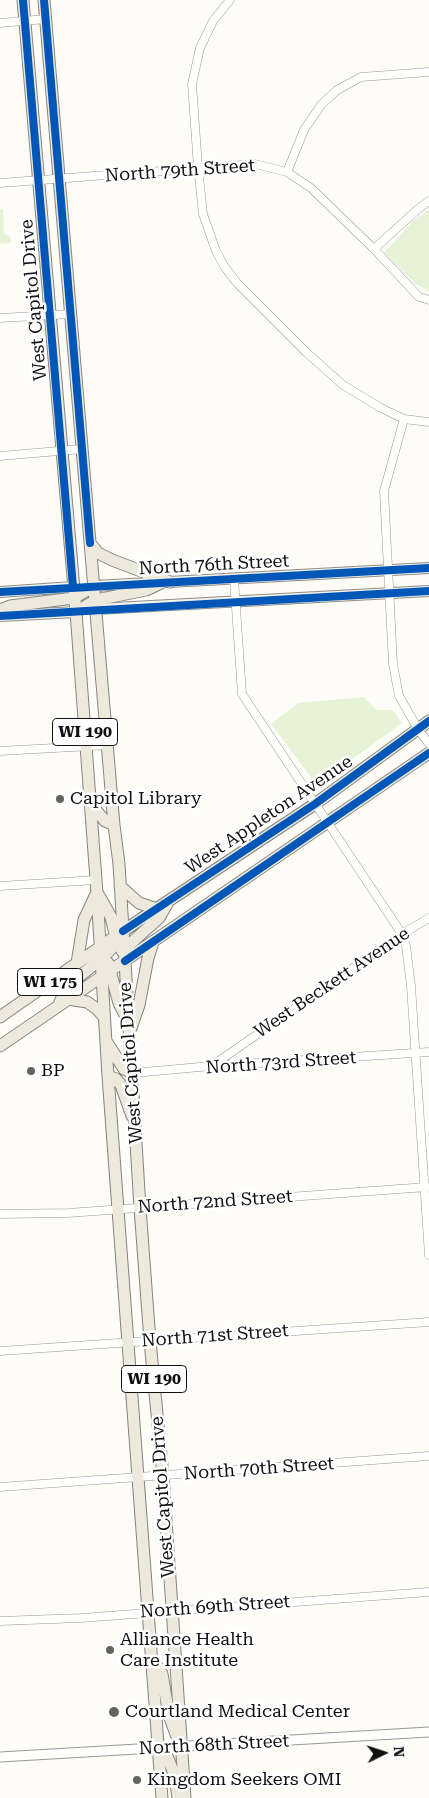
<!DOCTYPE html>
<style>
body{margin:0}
#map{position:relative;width:429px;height:1798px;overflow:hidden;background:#fdfcf7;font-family:"Roboto Serif",serif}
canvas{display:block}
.north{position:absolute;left:359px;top:1728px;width:50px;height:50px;-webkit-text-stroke:4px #fff;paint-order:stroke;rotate:86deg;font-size:14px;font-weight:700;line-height:20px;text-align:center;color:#111}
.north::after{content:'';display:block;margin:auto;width:18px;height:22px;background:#111;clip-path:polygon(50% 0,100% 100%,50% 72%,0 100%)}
</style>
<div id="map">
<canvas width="429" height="1798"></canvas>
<div class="north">N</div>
</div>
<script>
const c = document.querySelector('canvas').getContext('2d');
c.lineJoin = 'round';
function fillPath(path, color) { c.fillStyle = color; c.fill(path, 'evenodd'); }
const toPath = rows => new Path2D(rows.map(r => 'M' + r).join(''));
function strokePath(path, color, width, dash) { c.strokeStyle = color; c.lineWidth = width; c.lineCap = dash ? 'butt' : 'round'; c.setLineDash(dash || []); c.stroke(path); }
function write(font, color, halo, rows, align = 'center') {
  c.font = font + ' "Roboto Serif",serif'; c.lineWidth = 5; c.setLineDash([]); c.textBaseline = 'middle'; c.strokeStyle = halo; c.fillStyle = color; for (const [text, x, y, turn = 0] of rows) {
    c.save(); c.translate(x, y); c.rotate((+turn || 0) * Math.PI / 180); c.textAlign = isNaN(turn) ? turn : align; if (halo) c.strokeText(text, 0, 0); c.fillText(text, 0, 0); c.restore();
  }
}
fillPath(toPath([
 [0,209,3,209,4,233,10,237,11,243,0,244],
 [429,209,429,291,415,284,384,253,413,221],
 [364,697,376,710,393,710,402,723,317,785,271,724,298,703]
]), '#e7f3d7');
const minor = toPath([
 [230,0,213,21,200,48,192,84,198,167,203,214,216,251,224,266,237,283,306,352,343,385,381,408,404,419,384,491,393,664,399,696,418,729,429,744],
 [0,23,46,19],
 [287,172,304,130,321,105,337,90,361,77,429,72],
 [0,183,255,164,287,172,311,188,374,249,419,297,429,300],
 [374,249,417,210,429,201],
 [0,318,70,314],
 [404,419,429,422],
 [0,456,82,449],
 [234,579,242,694,402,934,406,946,411,986,429,1255],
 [0,751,108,745],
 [0,886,96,880],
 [213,1065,402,934,429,918],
 [133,1073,211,1066,429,1052],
 [0,1214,68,1213,427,1187],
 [0,1351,429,1322],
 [0,1487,429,1456],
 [0,1621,81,1618,429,1592]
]);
const tertiary = toPath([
 [0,1757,429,1732]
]);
const secondary = toPath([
 [94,586,429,568],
 [0,592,73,587],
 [96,609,429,591],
 [0,616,76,612]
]);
const primary = toPath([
 [23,0,76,612,97,893,108,1076,162,1798],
 [44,0,114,825,119,864,140,1208,150,1341,163,1476,185,1798],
 [90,543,98,553,112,560,170,582],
 [0,610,10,606,74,598,94,586],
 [76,612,96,600,146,590,161,583],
 [90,803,105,821,114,825],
 [120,886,139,903,157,909],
 [98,894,111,917,117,942],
 [122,951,159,918,167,904],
 [77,963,84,920,96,894],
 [108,963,119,1003,127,1019],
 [68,999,87,1002,97,1009,104,1017],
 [59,1005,66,987,101,959,117,943,121,935],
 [0,1017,123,931,315,804,429,721],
 [131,1028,139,1005,148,958,153,942],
 [106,1041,124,1069,133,1073],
 [0,1046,429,753],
 [108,1076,116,1079,121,1085,132,1116],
 [151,1664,159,1668,162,1674,169,1715,177,1737],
 [158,1748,167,1756,175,1776,178,1798]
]);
strokePath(minor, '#979795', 9);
strokePath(tertiary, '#979795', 11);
strokePath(secondary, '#8e8d8b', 12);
strokePath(primary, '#858482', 13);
strokePath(minor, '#fffffe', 8);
strokePath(tertiary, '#fffffe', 9);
strokePath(secondary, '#f6f4eb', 10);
strokePath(primary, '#ede9dc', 11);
strokePath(toPath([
 [23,0,73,587],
 [44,0,90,543],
 [0,592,429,568],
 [0,616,429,591],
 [123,931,315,804,429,721],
 [125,961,429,753]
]), '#0057b8', 8);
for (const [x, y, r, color] of [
 [60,799,5,"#646362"],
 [31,1071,5,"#646362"],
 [110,1650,5,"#646362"],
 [114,1712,6,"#646362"],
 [137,1780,5,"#646362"]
]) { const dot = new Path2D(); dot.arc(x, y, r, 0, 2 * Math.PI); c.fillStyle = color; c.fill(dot); strokePath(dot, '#fff', 2); }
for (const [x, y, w] of [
 [85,732,65],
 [50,982,65],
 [154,1379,65]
]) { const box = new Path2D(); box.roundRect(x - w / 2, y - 13.5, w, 27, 4); c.fillStyle = '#fff'; c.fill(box); strokePath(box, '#111', 1); }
write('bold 16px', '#111', null, [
 ["WI 190",85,732],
 ["WI 175",50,982],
 ["WI 190",154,1379]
]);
write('18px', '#111', '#fff', [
 ["North 79th Street",180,171,-4],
 ["West Capitol Drive",34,300,-95],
 ["North 76th Street",214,565,-3],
 ["West Appleton Avenue",269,815,-34],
 ["West Beckett Avenue",332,983,-34],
 ["West Capitol Drive",131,1063,-94],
 ["North 73rd Street",281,1063,-4],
 ["North 72nd Street",215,1202,-4],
 ["North 71st Street",215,1336,-4],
 ["North 70th Street",259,1469,-4],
 ["West Capitol Drive",163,1497,-94],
 ["North 69th Street",215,1607,-4],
 ["North 68th Street",214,1745,-3]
]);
write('18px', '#111', '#fff', [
 ["Capitol Library",70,799],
 ["BP",41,1071],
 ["Alliance Health",120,1640],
 ["Care Institute",120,1661],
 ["Courtland Medical Center",125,1712],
 ["Kingdom Seekers OMI",147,1780]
], 'left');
</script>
